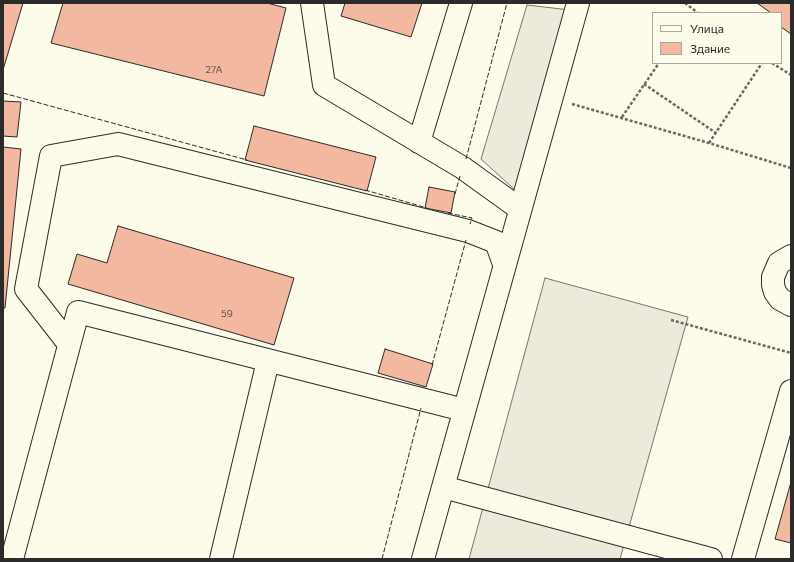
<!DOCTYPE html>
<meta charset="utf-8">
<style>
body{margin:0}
#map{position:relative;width:794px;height:562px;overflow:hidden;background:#fdfbea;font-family:Commissioner,sans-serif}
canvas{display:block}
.frame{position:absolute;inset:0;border:4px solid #2b2b2b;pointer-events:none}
.legend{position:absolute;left:652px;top:12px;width:130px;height:52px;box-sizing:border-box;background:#fdfbea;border:1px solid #a9a89e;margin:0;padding:5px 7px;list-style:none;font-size:12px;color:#2b2b2b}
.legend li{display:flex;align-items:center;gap:8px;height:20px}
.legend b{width:20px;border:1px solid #a9a89e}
</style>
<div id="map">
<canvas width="794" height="562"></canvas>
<div class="frame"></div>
<ul class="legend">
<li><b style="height:5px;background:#fdfbea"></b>Улица</li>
<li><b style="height:11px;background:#f2b8a0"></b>Здание</li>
</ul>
</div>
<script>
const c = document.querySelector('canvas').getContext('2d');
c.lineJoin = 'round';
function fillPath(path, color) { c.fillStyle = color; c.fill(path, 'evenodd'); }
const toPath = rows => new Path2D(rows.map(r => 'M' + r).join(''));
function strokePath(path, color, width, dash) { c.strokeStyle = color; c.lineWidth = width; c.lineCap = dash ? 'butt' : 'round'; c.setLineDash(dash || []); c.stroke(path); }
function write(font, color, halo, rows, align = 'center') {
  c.font = font + ' Commissioner,sans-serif'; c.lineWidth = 3; c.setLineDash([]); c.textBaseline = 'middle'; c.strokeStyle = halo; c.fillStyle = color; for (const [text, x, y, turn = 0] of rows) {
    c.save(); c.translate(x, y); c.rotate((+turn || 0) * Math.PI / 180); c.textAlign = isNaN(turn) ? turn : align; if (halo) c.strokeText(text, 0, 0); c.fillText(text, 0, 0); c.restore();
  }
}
const parking = toPath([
 [527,5,570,10,515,190,481,159,527,5],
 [545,278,688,317,620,559,469,559,545,278]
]);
fillPath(parking, '#eceadb');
strokePath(parking, '#74746e', 1);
const building = toPath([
 [3,3,23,3,3,70,3,3],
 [63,3,267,3,286,8,264,96,51,43,63,3],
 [345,3,422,3,411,37,341,16,345,3],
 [757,3,791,3,791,34,781,27,781,13,771,13,757,3],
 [3,101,21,102,17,137,3,136,3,101],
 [254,126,376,157,367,191,245,160,254,126],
 [3,147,21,149,5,308,3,308,3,147],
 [429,187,455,192,451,213,425,208,429,187],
 [118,226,294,278,274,345,68,284,77,254,107,263,118,226],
 [385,349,433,364,426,387,378,373,385,349],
 [791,482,791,543,775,539,791,482]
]);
fillPath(building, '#f2b8a0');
strokePath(building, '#2b2b2b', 1);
const minor = toPath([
 [312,3,324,85,463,168,520,209],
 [419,142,461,3],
 [791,256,779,263,773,277,773,285,775,292,780,299,791,305],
 [69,344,26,289,51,156,118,144,468,231,496,242,504,264],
 [443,487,711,559],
 [12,559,78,312,464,410],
 [221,559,268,361],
 [423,559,578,3],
 [743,559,791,391]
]);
strokePath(minor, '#2b2b2b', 24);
strokePath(toPath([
 [685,3,698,13],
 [772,63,791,75],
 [644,84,716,133],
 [572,104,709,143,791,168],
 [622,117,659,63],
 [709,143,762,63],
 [671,320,791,353]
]), '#6a6964', 2.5, [3, 2]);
strokePath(minor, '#fdfbea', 22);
strokePath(toPath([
 [3,93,247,160],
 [466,159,507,3],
 [365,190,427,208],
 [455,194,460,176],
 [448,213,472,218,470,224],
 [432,365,466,240],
 [382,559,421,408]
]), '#2b2b2b', 1, [5, 2]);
write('10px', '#5d4e48', null, [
 ["27А",214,70],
 ["59",227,314]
]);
</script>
